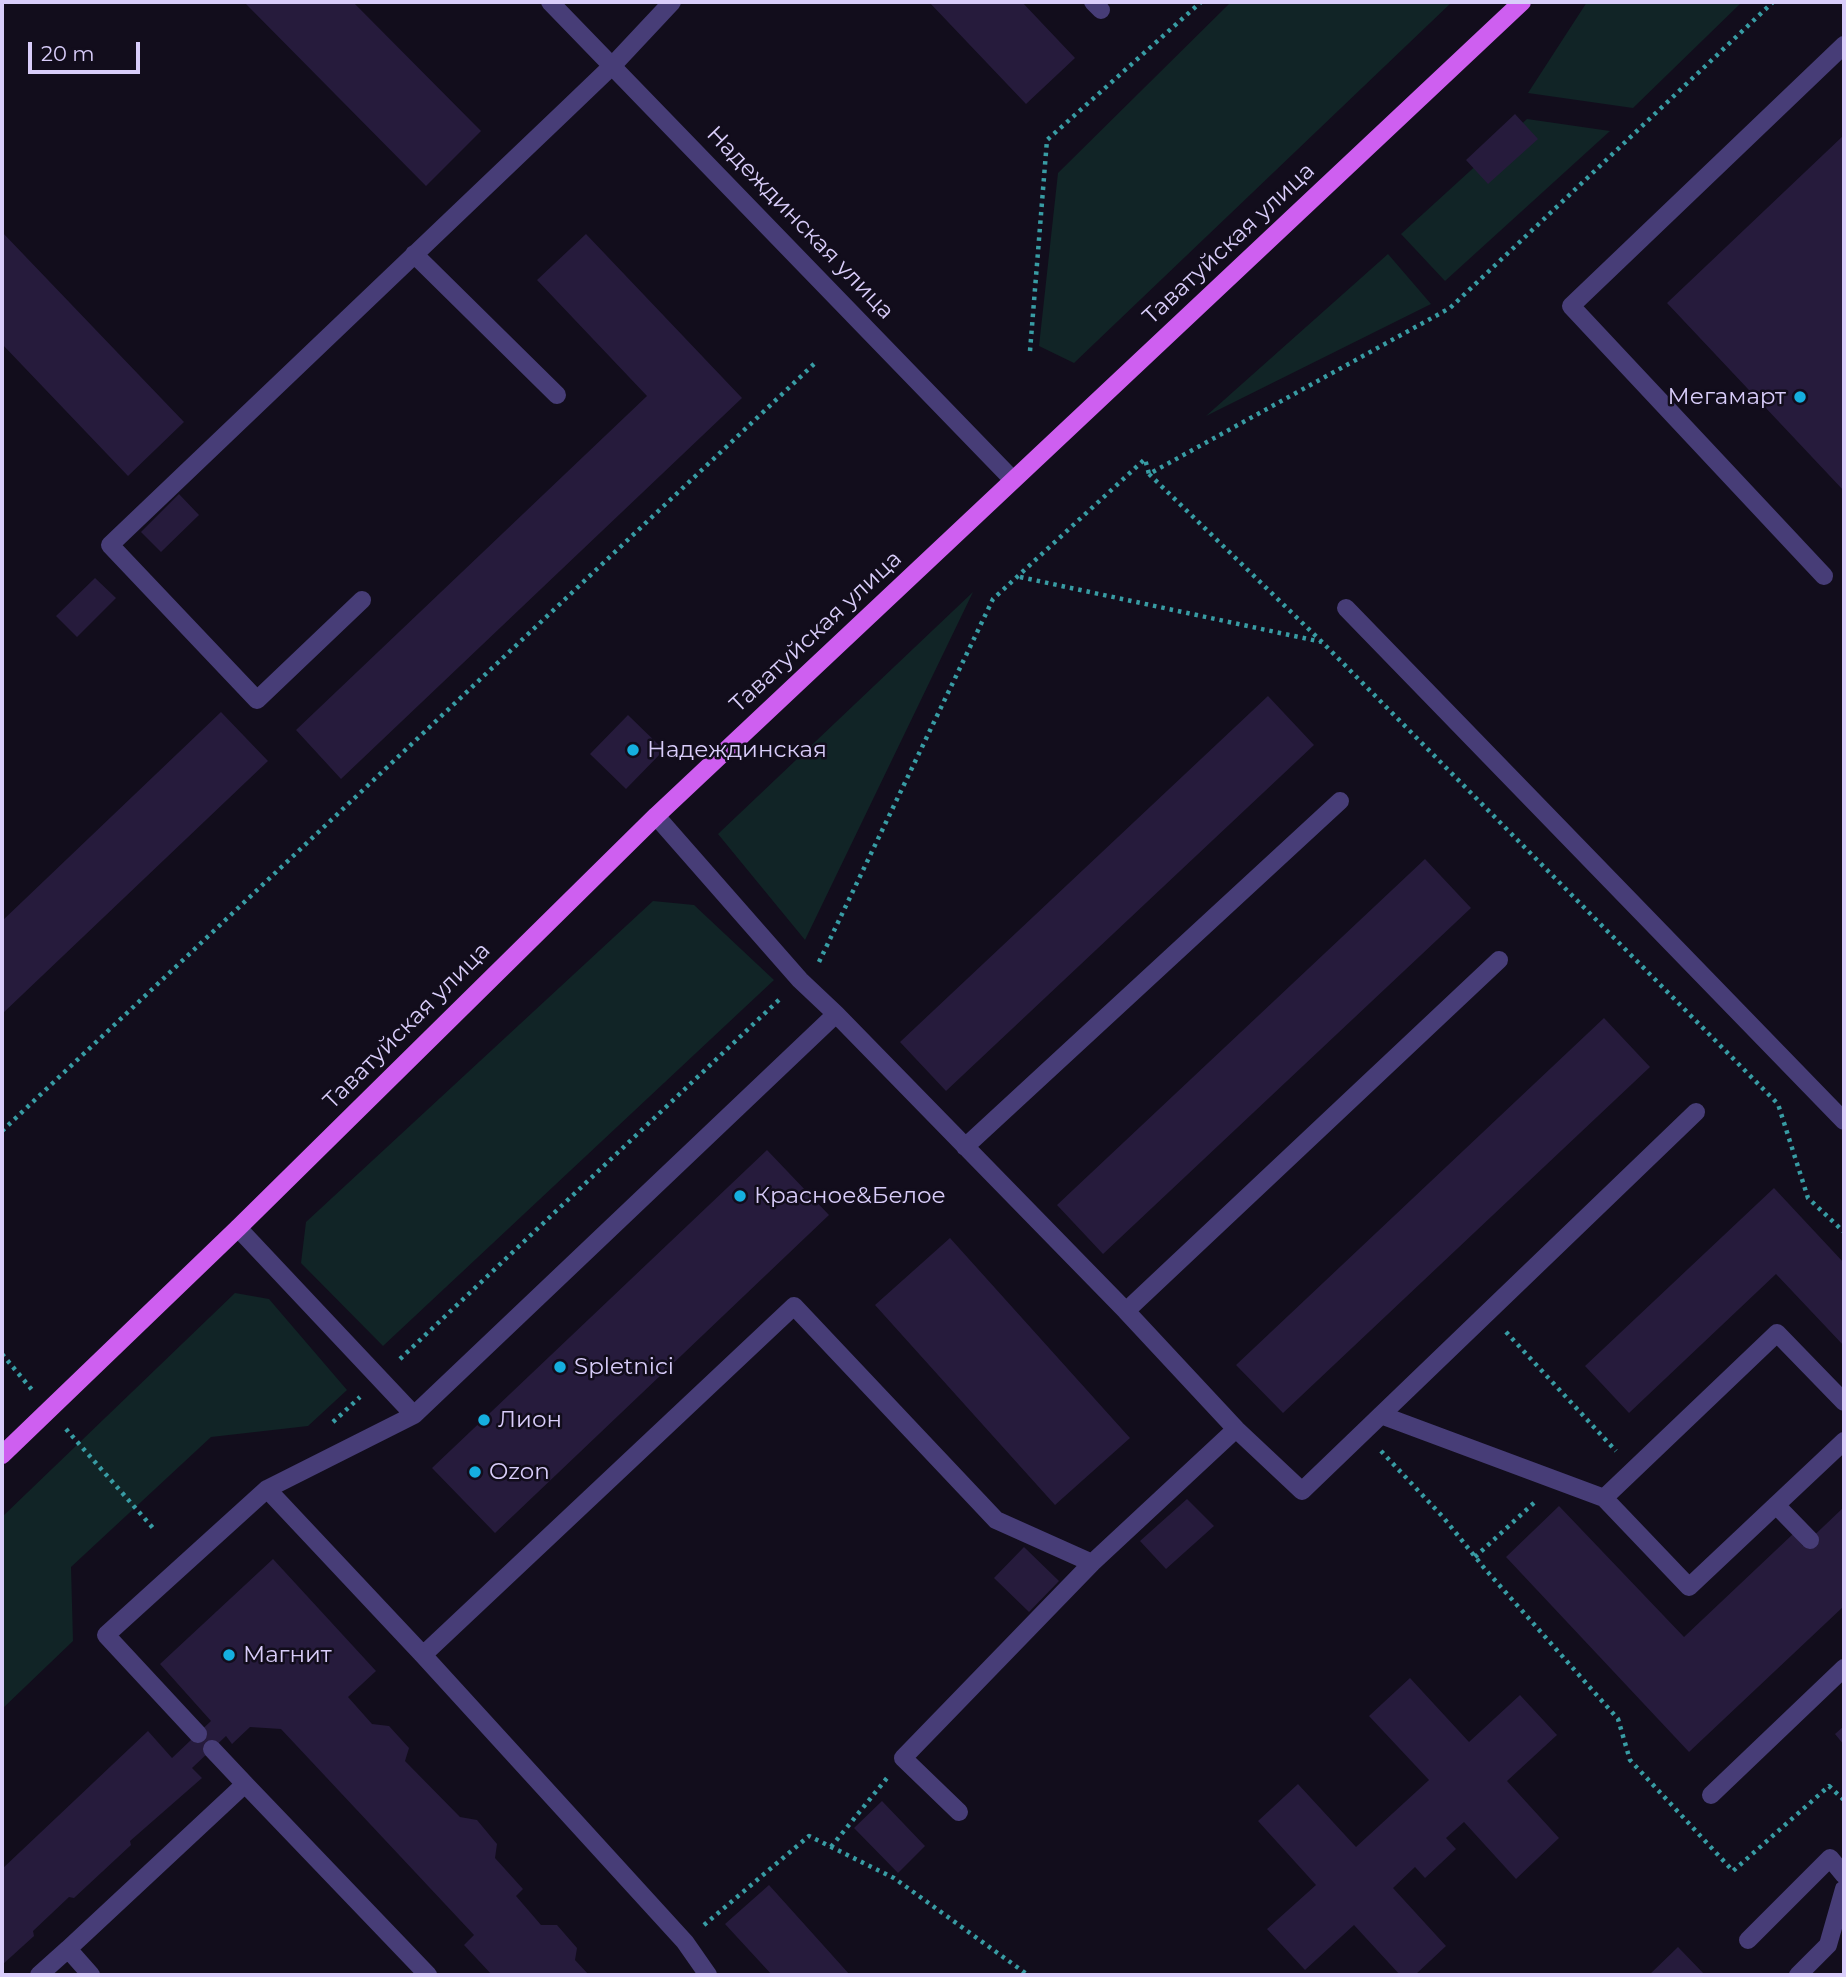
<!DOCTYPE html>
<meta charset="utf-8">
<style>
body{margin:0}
#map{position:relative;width:1846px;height:1977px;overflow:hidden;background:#120d1c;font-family:Montserrat,sans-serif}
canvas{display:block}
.frame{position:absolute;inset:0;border:4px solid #d9cdfa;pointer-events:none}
.scale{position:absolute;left:28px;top:42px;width:112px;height:32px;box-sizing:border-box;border:4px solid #d9cdfa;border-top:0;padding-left:9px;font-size:21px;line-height:24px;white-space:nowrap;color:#d9cdfa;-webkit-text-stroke:5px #120d1c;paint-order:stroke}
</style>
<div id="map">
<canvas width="1846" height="1977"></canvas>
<div class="frame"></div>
<div class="scale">20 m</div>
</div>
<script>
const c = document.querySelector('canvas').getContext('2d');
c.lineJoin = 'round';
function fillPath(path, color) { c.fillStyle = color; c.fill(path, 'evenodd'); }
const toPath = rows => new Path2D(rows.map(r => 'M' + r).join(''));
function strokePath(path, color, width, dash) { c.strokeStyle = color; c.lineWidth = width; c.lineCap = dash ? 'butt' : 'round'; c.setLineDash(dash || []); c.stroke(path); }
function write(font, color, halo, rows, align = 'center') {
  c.font = font + ' Montserrat,sans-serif'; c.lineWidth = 5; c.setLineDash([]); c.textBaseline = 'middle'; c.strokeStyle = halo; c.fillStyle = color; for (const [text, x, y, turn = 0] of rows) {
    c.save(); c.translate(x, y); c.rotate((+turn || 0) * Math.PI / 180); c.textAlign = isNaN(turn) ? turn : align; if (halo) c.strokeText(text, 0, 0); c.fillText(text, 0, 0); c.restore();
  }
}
fillPath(toPath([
 [1231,2,1452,2,1074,363,1039,346,1058,173],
 [1587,2,1742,2,1633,108,1528,93],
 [1527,119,1610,131,1445,281,1401,234],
 [1388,254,1431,304,1206,416],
 [973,592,805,940,718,834],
 [653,901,694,905,774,980,383,1346,301,1263,306,1222],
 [235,1293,269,1299,347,1390,308,1426,211,1437,71,1567,73,1641,2,1709,2,1517]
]), '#112426');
fillPath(toPath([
 [244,2,353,2,481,131,426,186],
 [929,2,1022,2,1075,58,1026,104],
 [1515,114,1538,139,1488,184,1466,160],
 [1844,135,1844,491,1667,303],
 [2,232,184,422,128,476,2,344],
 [586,234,742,398,341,779,296,730,647,396,537,280],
 [179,494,199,515,161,552,141,532],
 [95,578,116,598,77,637,56,616],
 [1268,696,1314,745,946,1091,900,1042],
 [221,712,268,761,2,1014,2,921],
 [628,715,664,750,626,789,590,754],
 [1425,859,1471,908,1103,1254,1057,1205],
 [1604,1018,1650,1067,1283,1413,1236,1365],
 [767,1150,829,1215,495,1533,432,1468],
 [1774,1188,1844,1263,1844,1346,1776,1274,1629,1413,1585,1366],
 [950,1238,1130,1438,1055,1505,875,1305],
 [1187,1499,1214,1526,1166,1569,1140,1541],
 [1559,1506,1684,1637,1793,1534,1803,1546,1844,1507,1844,1606,1689,1752,1506,1557],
 [1024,1547,1059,1581,1029,1612,994,1578],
 [273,1559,376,1671,348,1697,372,1724,389,1726,409,1748,405,1761,460,1817,477,1820,497,1844,495,1858,523,1889,516,1896,541,1925,557,1925,577,1948,575,1960,589,1975,492,1975,464,1945,474,1935,281,1729,250,1727,232,1744,226,1736,192,1768,202,1778,130,1841,131,1845,74,1898,69,1897,33,1931,34,1936,2,1965,2,1869,148,1731,172,1758,211,1721,160,1664],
 [1410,1678,1469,1742,1520,1695,1557,1735,1507,1781,1559,1838,1516,1879,1464,1822,1446,1838,1456,1849,1425,1878,1415,1867,1393,1888,1446,1946,1415,1975,1400,1975,1354,1925,1305,1970,1267,1929,1316,1885,1258,1821,1298,1784,1356,1847,1429,1780,1369,1716],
 [1844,1726,1844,1745,1835,1734],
 [882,1801,925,1846,898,1873,854,1828],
 [769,1885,850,1975,772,1975,725,1924],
 [1678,1947,1705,1975,1649,1975]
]), '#261b3c');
strokePath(toPath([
 [1030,351,1047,140,1201,2],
 [1149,474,1323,643,1778,1104,1808,1198,1844,1232],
 [1020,577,1322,642],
 [819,962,993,599,1145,459,1149,474,1450,308,1773,2],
 [2,1131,814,364],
 [1506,1332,1616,1451],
 [2,1354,33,1391],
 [400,1359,782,997],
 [333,1422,360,1397],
 [66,1429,153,1528],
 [1381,1451,1443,1517,1485,1569,1618,1719,1630,1760,1733,1871,1829,1786,1844,1800],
 [1475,1557,1536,1501],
 [831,1847,887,1778],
 [704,1925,809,1836,894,1878,1028,1975]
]), '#389ca4', 4.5, [3.5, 5]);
strokePath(toPath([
 [1093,2,1101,10],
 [414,254,557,395],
 [1824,576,1571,306,1844,45],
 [362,600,257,700,110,545,565,111,613,65,672,2],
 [1346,608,1844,1121],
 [656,816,800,980,836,1014,1126,1311,1236,1429,1302,1491,1696,1112],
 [965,1147,1340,801],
 [238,1228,414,1415],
 [1126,1311,1499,960],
 [1844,1402,1777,1333,1604,1498,1689,1587,1844,1441],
 [1381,1415,1604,1498],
 [267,1489,423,1655,685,1942,708,1975],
 [1776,1505,1810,1540],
 [423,1655,794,1306,996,1520,1092,1563,1236,1429],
 [198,1734,106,1635,267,1489,414,1415,836,1014],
 [245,1784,428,1975],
 [1711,1795,1844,1668],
 [959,1812,903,1758,1092,1563],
 [1748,1940,1830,1858,1844,1875],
 [39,1975,68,1949],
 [91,1975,68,1949,245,1784,212,1749],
 [1798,1975,1828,1945,1844,1889]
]), '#473d77', 18);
strokePath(toPath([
 [550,2,1013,480]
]), '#473d77', 18);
strokePath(toPath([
 [2,1455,238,1228,656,816,1522,2]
]), '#ce5ff0', 18);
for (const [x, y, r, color] of [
 [1800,397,7,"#15afdf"],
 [633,750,7,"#15afdf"],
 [740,1196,7,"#15afdf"],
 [560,1367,7,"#15afdf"],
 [484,1420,7,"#15afdf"],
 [475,1472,7,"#15afdf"],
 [229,1655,7,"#15afdf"]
]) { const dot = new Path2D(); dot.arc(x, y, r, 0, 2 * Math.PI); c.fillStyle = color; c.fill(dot); strokePath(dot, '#120d1c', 2.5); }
write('23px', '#d9cdfa', '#120d1c', [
 ["Надеждинская улица",800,223,46],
 ["Таватуйская улица",1229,244,-43],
 ["Таватуйская улица",816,632,-43],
 ["Таватуйская улица",407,1026,-45]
]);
write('23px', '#d9cdfa', '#120d1c', [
 ["Мегамарт",1786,397,"right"],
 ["Надеждинская",647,750],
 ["Красное&Белое",754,1196],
 ["Spletnici",574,1367],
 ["Лион",498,1420],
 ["Ozon",489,1472],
 ["Магнит",243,1655]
], 'left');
</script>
